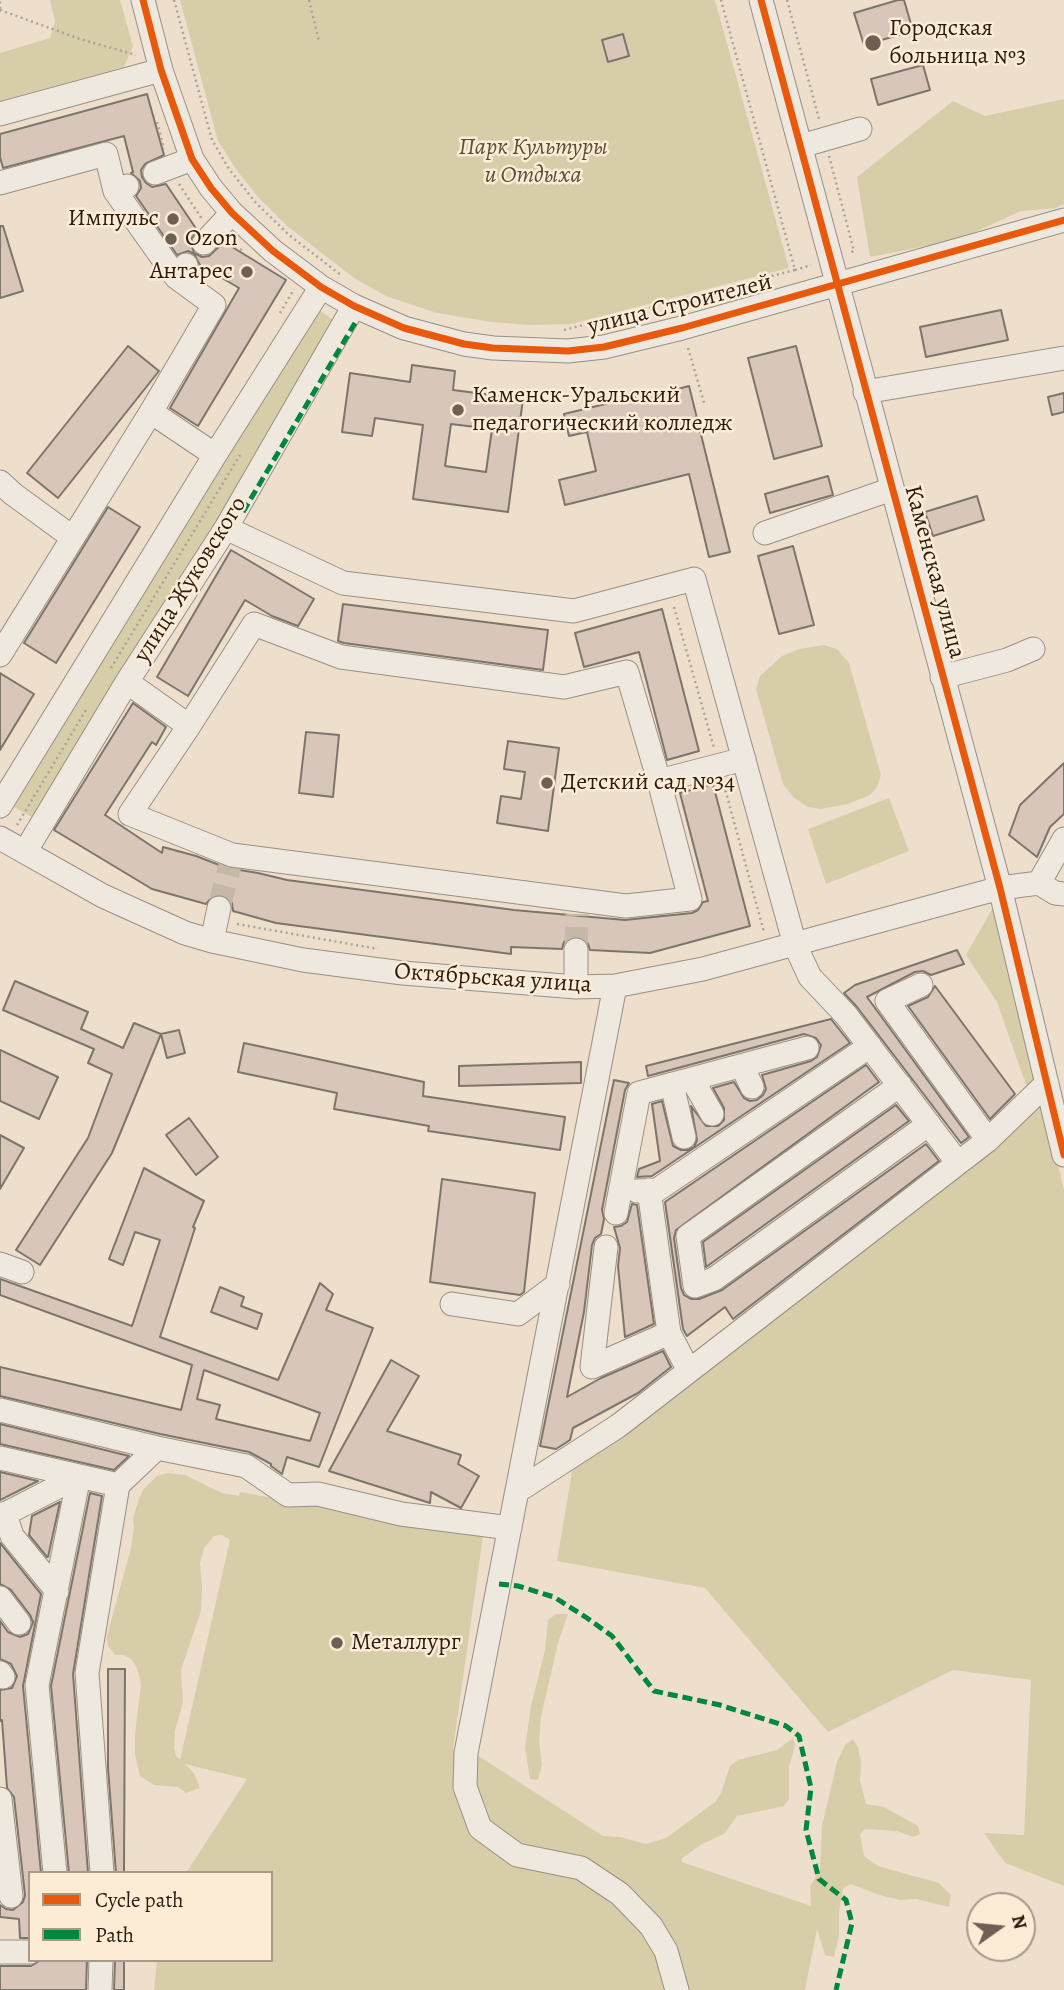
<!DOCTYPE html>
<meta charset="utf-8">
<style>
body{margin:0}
#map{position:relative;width:1064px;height:1990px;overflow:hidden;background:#eddfcc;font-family:Alegreya,serif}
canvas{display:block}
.legend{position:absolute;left:28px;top:1871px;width:245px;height:91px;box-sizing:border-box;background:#fcecd5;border:2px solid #a89987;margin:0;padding:9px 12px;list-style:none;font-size:21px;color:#2b1c12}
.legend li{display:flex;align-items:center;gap:14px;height:35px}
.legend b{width:35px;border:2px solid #a89987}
.north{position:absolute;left:966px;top:1892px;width:70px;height:70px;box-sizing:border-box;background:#fcecd5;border:2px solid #a89987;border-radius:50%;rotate:75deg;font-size:19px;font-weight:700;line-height:28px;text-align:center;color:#2b1c12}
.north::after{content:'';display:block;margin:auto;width:24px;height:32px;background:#6f6053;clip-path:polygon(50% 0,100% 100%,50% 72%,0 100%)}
</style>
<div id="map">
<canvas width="1064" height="1990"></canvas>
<ul class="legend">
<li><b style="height:9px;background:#e8590c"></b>Cycle path</li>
<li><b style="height:9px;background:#00873e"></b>Path</li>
</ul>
<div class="north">N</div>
</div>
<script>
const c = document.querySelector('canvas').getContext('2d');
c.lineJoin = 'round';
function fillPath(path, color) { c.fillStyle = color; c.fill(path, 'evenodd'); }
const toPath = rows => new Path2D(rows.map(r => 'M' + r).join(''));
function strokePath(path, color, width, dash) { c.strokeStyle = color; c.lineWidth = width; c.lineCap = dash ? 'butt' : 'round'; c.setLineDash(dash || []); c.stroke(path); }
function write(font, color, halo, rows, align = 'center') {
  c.font = font + ' Alegreya,serif'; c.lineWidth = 5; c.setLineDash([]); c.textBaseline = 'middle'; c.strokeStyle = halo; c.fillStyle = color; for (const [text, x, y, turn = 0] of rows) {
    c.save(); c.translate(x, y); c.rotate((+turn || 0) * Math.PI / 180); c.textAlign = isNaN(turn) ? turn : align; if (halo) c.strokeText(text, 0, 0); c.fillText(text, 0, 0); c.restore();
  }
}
fillPath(toPath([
 [50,0,120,0,133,46,124,67,0,101,0,53,50,38,55,22],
 [180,0,715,0,789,268,571,324,530,325,491,322,437,313,386,296,354,278,287,226,259,198,238,172,218,141],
 [1064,99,1064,204,1056,208,1021,211,957,240,870,257,857,177,953,101,985,116],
 [315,307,336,322,37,820,14,807],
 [824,645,837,649,849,663,881,775,877,787,870,795,848,804,821,809,808,807,793,797,783,784,756,689,760,676,782,656,799,649],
 [889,798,909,851,826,884,808,829],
 [996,902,1064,1190,1064,1886,1005,1863,984,1833,1024,1835,1031,1680,953,1670,828,1732,705,1588,557,1561,574,1460,1033,1105,997,1002,966,955],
 [168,1473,185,1475,222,1493,239,1496,240,1492,483,1536,453,1749,480,1757,603,1836,620,1837,646,1844,666,1838,715,1802,721,1793,730,1766,738,1760,777,1750,793,1738,795,1746,789,1767,789,1799,784,1806,737,1816,724,1834,702,1844,682,1858,682,1862,811,1906,810,1886,820,1870,822,1826,837,1762,845,1745,853,1739,858,1747,861,1763,860,1780,866,1804,884,1807,918,1826,920,1834,913,1837,897,1831,865,1829,860,1834,864,1856,878,1866,939,1883,951,1895,949,1907,916,1899,900,1900,883,1896,850,1884,843,1889,839,1912,839,1936,834,1957,825,1955,817,1929,805,1990,154,1990,157,1960,271,1960,271,1873,186,1873,247,1779,185,1764,194,1773,200,1788,186,1793,178,1787,154,1785,140,1776,135,1755,135,1734,141,1685,139,1675,136,1666,131,1659,123,1655,115,1655,108,1646,107,1636,131,1548,134,1528,133,1518,139,1499,143,1490,157,1476],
 [222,1535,230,1540,180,1760,176,1756,174,1748,175,1731,183,1702,181,1670,201,1611,202,1586,200,1563,204,1548,214,1536],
 [556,1614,568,1614,558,1643,541,1717,539,1742,542,1765,538,1780,530,1779,525,1748,531,1706,545,1650,548,1620]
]), '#d7cea9');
const building = toPath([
 [898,0,904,0,913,31,864,45,854,13,898,0],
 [623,34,629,56,608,62,602,40,623,34],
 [923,65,930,90,878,105,871,79,923,65],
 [147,94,164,155,145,164,141,170,142,177,146,183,152,187,166,184,197,230,190,241,194,253,202,257,209,256,224,242,286,280,198,426,170,408,239,288,200,265,194,254,188,251,177,255,136,196,141,188,140,181,131,173,133,172,124,136,3,168,0,157,0,134,147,94],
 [0,226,3,226,23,291,0,298,0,226],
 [1001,310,1008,340,926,357,920,327,1001,310],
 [128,346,159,371,58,498,27,473,128,346],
 [796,346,822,446,774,459,748,358,796,346],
 [412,365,455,371,453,390,523,399,508,512,413,499,423,425,375,418,372,436,342,432,350,373,410,382,412,365],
 [451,424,492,429,486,472,445,466,451,424],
 [689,386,730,552,709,557,689,474,565,505,559,480,596,471,587,432,569,436,564,414,655,392,656,395,689,386],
 [1064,393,1064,412,1052,415,1048,397,1064,393],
 [828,476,833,495,770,513,765,494,828,476],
 [977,496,984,520,933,536,925,512,977,496],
 [108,507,140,527,56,663,24,643,108,507],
 [793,546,814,625,779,634,758,556,793,546],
 [231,550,314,599,298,626,272,616,245,600,188,696,157,677,231,550],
 [343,604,548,630,543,670,344,643,338,641,343,604],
 [662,609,699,751,667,760,639,652,584,667,575,633,662,609],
 [0,673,34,694,0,750,0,673],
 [133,703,166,727,156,745,152,742,105,815,162,853,163,847,196,856,227,868,258,873,287,880,514,910,625,920,692,913,698,910,703,902,708,901,680,793,713,784,750,926,650,953,590,950,588,944,584,938,575,936,564,942,562,949,511,947,511,954,276,923,233,911,232,903,223,895,214,895,206,904,152,889,54,830,133,703],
 [306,732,339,735,333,797,299,793,306,732],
 [508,741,559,748,548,831,497,823,501,796,521,799,525,772,504,769,508,741],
 [1064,763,1064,814,1050,827,1037,857,1009,835,1020,805,1064,763],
 [957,950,964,964,931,975,923,971,915,972,867,997,969,1137,961,1143,857,1007,844,993,855,985,957,950],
 [15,981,88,1012,81,1029,123,1048,134,1023,161,1034,112,1153,40,1265,16,1250,88,1138,112,1074,88,1063,94,1049,3,1010,15,981],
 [935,986,1015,1094,990,1119,908,1006,928,997,935,986],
 [831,1019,850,1043,652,1176,637,1177,639,1169,660,1161,652,1104,662,1101,673,1146,681,1150,688,1150,694,1147,697,1140,691,1106,706,1126,718,1126,724,1120,724,1108,713,1088,734,1082,744,1098,750,1101,757,1100,763,1095,766,1089,762,1075,811,1061,817,1057,821,1045,816,1038,804,1034,648,1076,646,1066,831,1019],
 [179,1030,185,1053,167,1058,161,1034,179,1030],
 [244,1043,424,1082,423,1096,565,1117,560,1150,428,1131,429,1126,334,1109,337,1093,238,1072,244,1043],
 [0,1050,58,1077,39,1119,0,1101,0,1050],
 [581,1062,581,1083,459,1086,459,1066,581,1062],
 [866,1065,879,1082,676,1230,674,1238,681,1288,684,1295,691,1299,699,1299,722,1290,926,1144,939,1161,733,1319,725,1307,687,1336,683,1329,665,1202,866,1065],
 [614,1080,629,1083,625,1090,602,1210,604,1219,601,1234,595,1238,592,1245,584,1312,567,1397,601,1378,663,1351,671,1367,638,1393,573,1428,570,1440,556,1449,540,1446,614,1080],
 [896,1105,909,1121,706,1267,703,1242,896,1105],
 [189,1118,218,1157,196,1175,166,1135,189,1118],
 [0,1135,24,1148,0,1189,0,1135],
 [144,1168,204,1201,193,1227,195,1228,160,1337,278,1380,320,1283,333,1294,326,1310,373,1328,319,1467,287,1457,282,1474,271,1466,271,1464,249,1452,160,1434,0,1396,0,1367,181,1410,192,1365,0,1295,0,1279,132,1326,160,1240,135,1232,123,1265,109,1259,144,1168],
 [204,1370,320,1413,310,1441,216,1419,220,1405,197,1399,204,1370],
 [442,1179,535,1193,524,1292,520,1295,430,1282,442,1179],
 [632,1204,637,1205,654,1324,625,1337,618,1266,620,1248,614,1227,621,1226,627,1222,632,1204],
 [220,1287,244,1297,241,1306,262,1314,257,1329,211,1312,220,1287],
 [391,1360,419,1376,387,1431,461,1455,458,1464,479,1476,461,1508,431,1492,430,1503,329,1471,391,1360],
 [0,1424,129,1456,114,1470,0,1444,0,1424],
 [0,1472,38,1481,0,1500,0,1472],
 [90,1493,102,1496,73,1674,88,1873,69,1873,51,1686,90,1493],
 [60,1502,48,1557,47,1557,29,1535,32,1516,60,1502],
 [0,1543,41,1594,23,1686,41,1873,30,1873,30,1938,20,1938,19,1919,0,1917,0,1905,6,1909,13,1910,23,1902,25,1895,14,1797,7,1788,2,1720,0,1721,0,1690,12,1688,17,1676,11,1664,0,1659,0,1621,8,1632,20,1637,28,1634,33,1622,30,1615,11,1590,0,1584,0,1543],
 [108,1669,125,1669,124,1873,116,1873,108,1768,108,1669],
 [41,1960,87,1960,86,1990,0,1990,0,1966,31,1966,41,1960],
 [115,1960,124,1960,124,1990,114,1990,115,1960]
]);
fillPath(building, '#d8c6ba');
strokePath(building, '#7e756a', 2);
strokePath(toPath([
 [219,908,230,865],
 [576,950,577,914]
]), '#c6b8a7', 23, [23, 11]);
const minor = toPath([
 [143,0,161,70,192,159,211,188,232,213,273,251,321,287,354,306,404,328,464,344,493,348,568,351,604,347,682,328,1064,220],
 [761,0,1000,888,1064,1155],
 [0,114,161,70],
 [801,146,860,129],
 [155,173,192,159],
 [0,183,106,154,115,191],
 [127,186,115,191,176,277,186,265],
 [204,243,232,213],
 [865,392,1064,358],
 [151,412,215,455],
 [0,482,13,494,72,537],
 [226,528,343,583,574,611,694,579,795,945,810,977,846,1015,958,1163],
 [765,533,892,489],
 [0,655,151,412,214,305,176,277],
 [942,677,1007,660,1033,649],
 [127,682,189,726,130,814,232,855,626,906,690,899,659,781],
 [189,726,254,624,341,657,564,687,627,672,659,781,744,759],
 [0,806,215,455,321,287],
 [0,838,103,896,185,933,212,941,303,960,403,973,576,987,615,986,703,969,1000,888,1039,883,1064,839],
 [25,852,127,682,226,528,354,306],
 [1039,883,1055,893,1064,894],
 [212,941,219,908],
 [921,985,887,1001,988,1140],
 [615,986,466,1753,465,1787,480,1828,517,1855,581,1868,620,1894,651,1926,666,1951,677,1990],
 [576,987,576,950],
 [742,1066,752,1087],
 [692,1079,712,1114],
 [672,1084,684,1137],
 [900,1085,688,1236,695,1286,714,1279,929,1124],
 [637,1191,657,1190,870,1046],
 [616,1213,639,1093,807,1048],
 [606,1247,592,1367,669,1333,649,1190],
 [0,1264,22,1272],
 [452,1304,518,1314,558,1284],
 [689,1371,988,1140,1047,1083],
 [0,1410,157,1448,246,1466,288,1495,318,1494,401,1514,510,1528],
 [0,1458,79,1476,37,1685,55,1873],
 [519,1490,618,1426,689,1371,669,1333],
 [0,1514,5,1514,79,1476,118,1485,157,1448],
 [5,1514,12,1536,57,1591],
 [0,1598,19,1623],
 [0,1673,3,1677],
 [0,1799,11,1896],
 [102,1873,87,1673,118,1485],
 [0,1952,30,1952],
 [100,1990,101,1960]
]);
strokePath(minor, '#998f83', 25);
strokePath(toPath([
 [174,0,212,140,229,169,256,203,289,235,341,275],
 [309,0,319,41],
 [787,0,819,119],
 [0,9,0,0],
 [0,10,80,39,136,55],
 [157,122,164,149],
 [829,156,854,251,848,253],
 [179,184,202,219],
 [231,243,243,251],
 [795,270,811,265],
 [280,313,294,289],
 [564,330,795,270,721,0],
 [688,348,705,406],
 [674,607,714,748],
 [111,668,240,455],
 [724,785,764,932],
 [17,825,86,710],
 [237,924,378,949]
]), '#a9a39b', 2.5, [2, 3.5]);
strokePath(minor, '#efe8df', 23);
strokePath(toPath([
 [243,512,355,323],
 [499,1584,518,1586,554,1597,587,1618,612,1636,654,1691,720,1705,786,1726,799,1736,811,1788,806,1830,819,1879,846,1900,852,1923,836,1990]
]), '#00873e', 5, [10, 5]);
strokePath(toPath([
 [143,0,161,70,192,159,211,188,232,213,273,251,321,287,354,306,404,328,464,344,493,348,568,351,604,347,682,328,1064,220],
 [761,0,1000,888,1064,1155]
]), '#e8590c', 7);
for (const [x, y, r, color] of [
 [873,43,9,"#6f6053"],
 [173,219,7,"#6f6053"],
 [171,239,7,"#6f6053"],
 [247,272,7,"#6f6053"],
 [458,410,7,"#6f6053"],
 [547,783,7,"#6f6053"],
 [337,1643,7,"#6f6053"]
]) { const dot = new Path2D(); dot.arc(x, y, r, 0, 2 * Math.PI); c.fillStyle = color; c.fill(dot); strokePath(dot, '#fcecd5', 2.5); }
write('24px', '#2b1c12', '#fcecd5', [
 ["Городская",889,29],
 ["больница №3",889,57],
 ["Импульс",159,219,"right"],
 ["Ozon",185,239],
 ["Антарес",233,272,"right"],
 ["Каменск-Уральский",472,396],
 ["педагогический колледж",472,424],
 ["Детский сад №34",561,783],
 ["Металлург",351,1643]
], 'left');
write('italic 24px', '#594e37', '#fcecd5', [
 ["Парк Культуры",533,148],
 ["и Отдыха",533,176]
]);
write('24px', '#2b1c12', '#fcecd5', [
 ["улица Строителей",680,305,-14],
 ["Каменская улица",934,572,75],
 ["улица Жуковского",191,580,-58],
 ["Октябрьская улица",493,979,4]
]);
</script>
